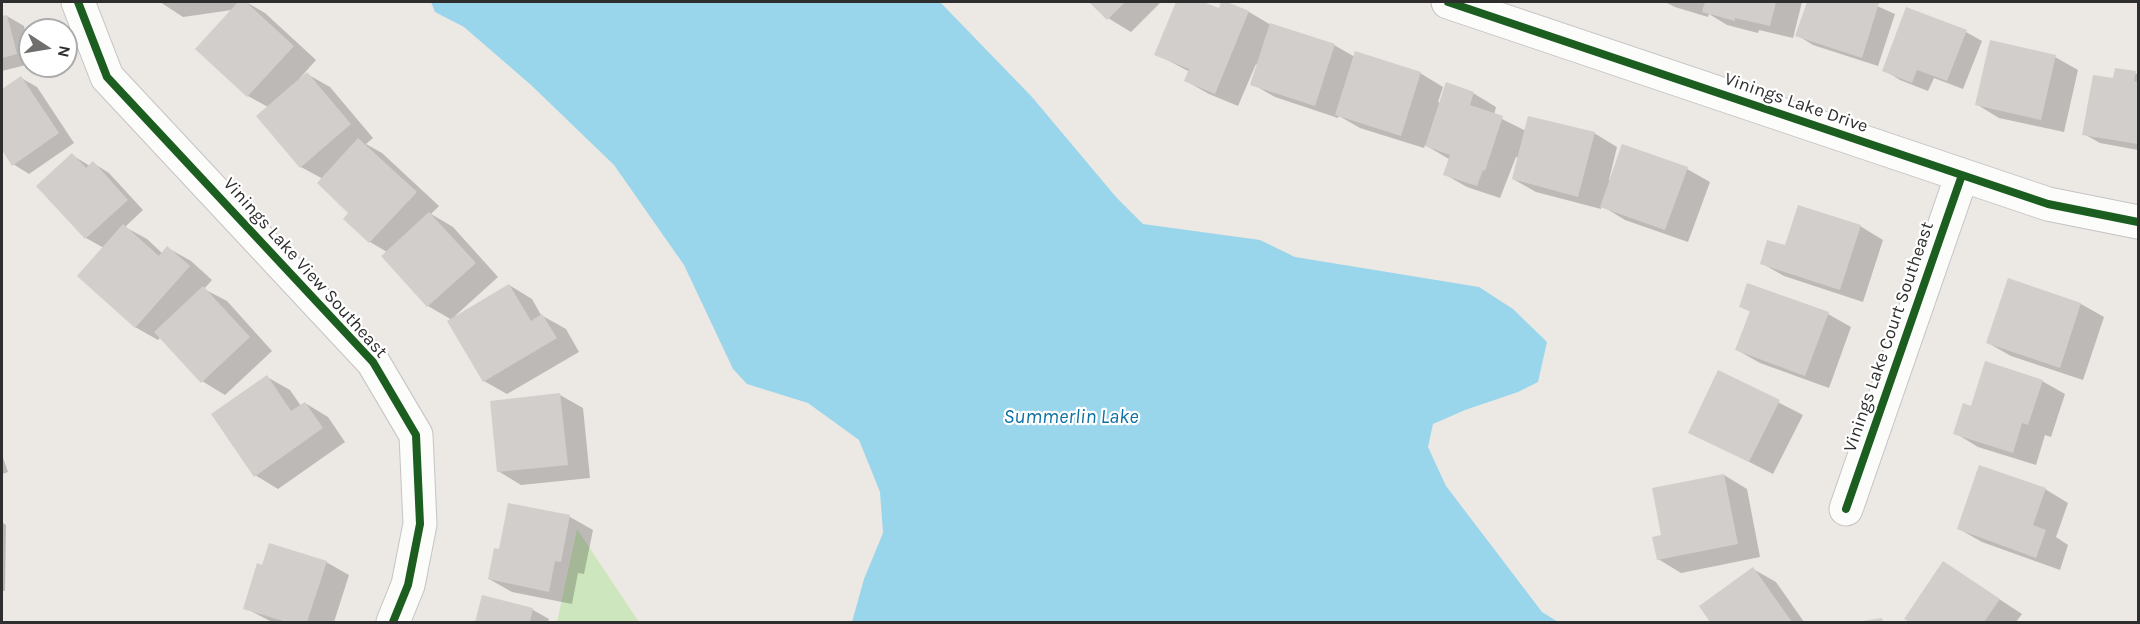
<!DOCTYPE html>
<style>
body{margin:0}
#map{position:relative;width:2140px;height:624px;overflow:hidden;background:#ece8e4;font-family:Karla,sans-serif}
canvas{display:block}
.frame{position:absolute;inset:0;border:3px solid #2e2e2e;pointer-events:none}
.north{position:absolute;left:18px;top:18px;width:60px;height:60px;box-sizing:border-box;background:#fff;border:2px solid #ababab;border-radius:50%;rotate:102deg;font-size:16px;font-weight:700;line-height:24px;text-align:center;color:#2e2e2e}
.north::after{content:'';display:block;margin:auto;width:21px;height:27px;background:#706f6e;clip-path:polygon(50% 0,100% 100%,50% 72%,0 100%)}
</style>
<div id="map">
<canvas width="2140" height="624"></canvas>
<div class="frame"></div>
<div class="north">N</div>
</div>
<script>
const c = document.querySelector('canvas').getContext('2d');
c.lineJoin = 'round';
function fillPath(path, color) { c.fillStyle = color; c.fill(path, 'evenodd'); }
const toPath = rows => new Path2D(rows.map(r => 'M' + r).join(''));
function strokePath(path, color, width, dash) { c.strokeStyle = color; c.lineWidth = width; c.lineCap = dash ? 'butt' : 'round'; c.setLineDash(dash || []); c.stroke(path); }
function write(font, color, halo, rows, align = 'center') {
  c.font = font + ' Karla,sans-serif'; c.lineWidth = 4.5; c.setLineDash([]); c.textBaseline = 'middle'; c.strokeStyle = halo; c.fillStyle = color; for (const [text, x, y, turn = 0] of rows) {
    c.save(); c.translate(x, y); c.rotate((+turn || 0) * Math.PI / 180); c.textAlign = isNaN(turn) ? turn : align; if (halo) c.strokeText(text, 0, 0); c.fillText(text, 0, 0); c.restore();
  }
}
fillPath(toPath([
 [577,529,639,622,557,622]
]), '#cee6be');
fillPath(toPath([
 [431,2,940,2,1032,97,1116,197,1143,224,1260,240,1295,257,1479,287,1513,309,1547,342,1538,382,1518,392,1465,410,1433,424,1428,447,1446,486,1542,612,1558,622,852,622,864,579,883,533,880,492,859,440,808,403,747,384,733,369,684,265,614,165,531,85,464,27,435,12]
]), '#99d6ec');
fillPath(toPath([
 [160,2,246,2,265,13,316,60,300,78,301,79,307,74,330,87,373,138,366,144,382,153,439,206,431,214,453,227,498,277,455,316,456,317,509,285,532,299,541,315,566,329,579,352,507,394,484,381,452,320,428,306,383,256,387,252,370,242,345,219,351,212,323,179,301,167,268,107,248,96,197,49,232,10,183,17],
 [1091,2,1161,2,1131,32,1108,18],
 [1178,2,1199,2,1219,10,1223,2,1249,12,1271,25,1334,45,1355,57,1420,73,1443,87,1438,102,1441,103,1473,93,1496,107,1494,115,1526,131,1594,133,1617,147,1609,180,1687,169,1710,182,1688,242,1625,220,1602,206,1601,209,1536,192,1513,179,1519,158,1516,157,1500,198,1467,187,1444,174,1449,159,1425,145,1424,148,1360,128,1339,116,1338,118,1275,97,1252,84,1258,65,1256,64,1238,106,1209,94,1186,81,1190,72,1156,54],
 [1665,2,1802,2,1793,38,1759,30,1758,33,1727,25,1709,14,1708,17,1675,7],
 [1808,2,1868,2,1895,14,1878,66,1813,45,1797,35],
 [2,11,3,17,7,16,24,26,30,51,30,64,2,71],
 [1966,32,1982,41,1963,89,1934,78,1928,91,1900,80,1884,70],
 [2055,57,2078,70,2064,132,1999,118,1976,104],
 [2136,73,2138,75,2138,150,2100,143,2084,134,2114,80],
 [21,78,37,87,74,143,29,174,13,164,2,148,2,91],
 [72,155,90,166,93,163,109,173,143,210,125,227,147,239,163,254,168,248,191,261,212,280,204,289,227,301,272,351,225,395,202,381,161,337,158,340,135,327,104,248,86,238,38,186],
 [1860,226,1883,240,1863,302,1784,276,1761,263,1786,247],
 [2008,280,2081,304,2104,317,2083,380,2011,356,1988,343],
 [1740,306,1828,314,1851,327,1829,388,1760,363,1737,350,1751,312],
 [1719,372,1803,415,1773,474,1690,432],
 [267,377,290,390,301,406,305,403,328,417,345,442,278,489,255,475],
 [2042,381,2065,394,2051,437,2045,435,2036,465,1978,447,1955,433,1972,407],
 [560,395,583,408,590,478,521,485,498,471],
 [2,455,8,472,2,474],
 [1724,475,1747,489,1760,557,1681,573,1658,559,1663,536],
 [2045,489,2068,503,2056,537,2068,545,2060,570,1982,542,1959,529],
 [509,505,570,517,593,530,584,574,578,573,572,604,512,592,489,579,500,551],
 [2,522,6,525,5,591,2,591],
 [326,562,349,575,334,622,272,622,245,608,263,567],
 [1944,563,2022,614,2016,622,1912,622,1906,618],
 [1753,569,1776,582,1804,622,1712,622,1701,607],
 [483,597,533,610,549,619,548,622,476,622]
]), '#0003');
fillPath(toPath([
 [238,2,246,2,294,46,247,97,195,49],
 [1089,2,1125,2,1107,20],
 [1176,2,1203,2,1219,8,1221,2,1227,2,1249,11,1215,94,1184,81,1189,69,1154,55],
 [1705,2,1776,2,1770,26,1735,18,1735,21,1702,12],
 [1807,2,1873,2,1879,3,1862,58,1795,36],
 [1906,7,1967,30,1947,81,1917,70,1912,83,1882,71],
 [7,15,17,54,2,58,2,16],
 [1270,23,1335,44,1315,106,1250,85],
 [1990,40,2056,55,2041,120,1975,105],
 [1355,51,1421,72,1401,136,1335,115],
 [2115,68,2136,71,2134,81,2138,82,2138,144,2082,135,2093,75,2113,78],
 [307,72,351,124,300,168,256,116],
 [21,76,59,133,12,166,2,150,2,89],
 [1446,82,1474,92,1470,105,1503,116,1485,171,1483,170,1477,186,1443,175,1450,155,1425,146],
 [1528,116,1595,132,1578,197,1512,179],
 [358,138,417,192,369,243,343,219,348,213,317,183],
 [1622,144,1688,167,1665,230,1600,207],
 [72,153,86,168,93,161,128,200,85,239,36,186],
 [1798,205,1861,225,1840,290,1760,264,1767,240,1785,245],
 [429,212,476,263,427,307,381,256],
 [123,224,159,256,167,246,190,266,135,328,77,276],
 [2008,278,2081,303,2060,368,1986,343],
 [1747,283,1829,312,1805,376,1735,350,1750,311,1739,307],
 [509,284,531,321,542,314,557,338,483,382,447,321],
 [203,286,250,337,201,383,154,332],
 [1985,361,2043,380,2028,425,2022,423,2013,453,1953,434,1963,403,1971,406],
 [1718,370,1780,400,1749,462,1688,433],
 [267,375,291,411,305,402,323,428,254,477,211,414],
 [560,393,568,465,497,472,490,401],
 [1979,465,2046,488,2033,525,2046,530,2036,558,1957,529],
 [1724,474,1738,544,1657,560,1652,537,1661,535,1652,488],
 [508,503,570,515,561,562,555,561,549,592,488,579,494,548,499,549],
 [269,543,327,561,307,622,287,622,243,609,257,563,262,565],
 [1943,561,2000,599,1984,622,1910,622,1904,619],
 [1753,567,1792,622,1710,622,1699,606],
 [482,595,533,608,530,622,475,622],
 [1882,618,1883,622,1863,622,1863,621]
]), '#d1cecb');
const street = toPath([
 [78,2,107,77,373,362,416,435,420,524,408,585,393,622],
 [1448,2,2048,204,2138,222],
 [1846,509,1962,175]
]);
strokePath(street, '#c5c4c5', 35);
strokePath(street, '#fcfcfb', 33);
strokePath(toPath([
 [78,2,107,77,373,362,416,435,420,524,408,585,393,622],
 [1448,2,2048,204,2138,222],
 [1846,509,1962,175]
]), '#1b5e20', 8);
write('18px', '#2e2e2e', '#fff', [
 ["Vinings Lake Drive",1796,103,19],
 ["Vinings Lake View Southeast",305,268,48],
 ["Vinings Lake Court Southeast",1889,337,-71]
]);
write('italic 20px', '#0d6fa3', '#fff', [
 ["Summerlin Lake",1071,417]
]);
</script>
